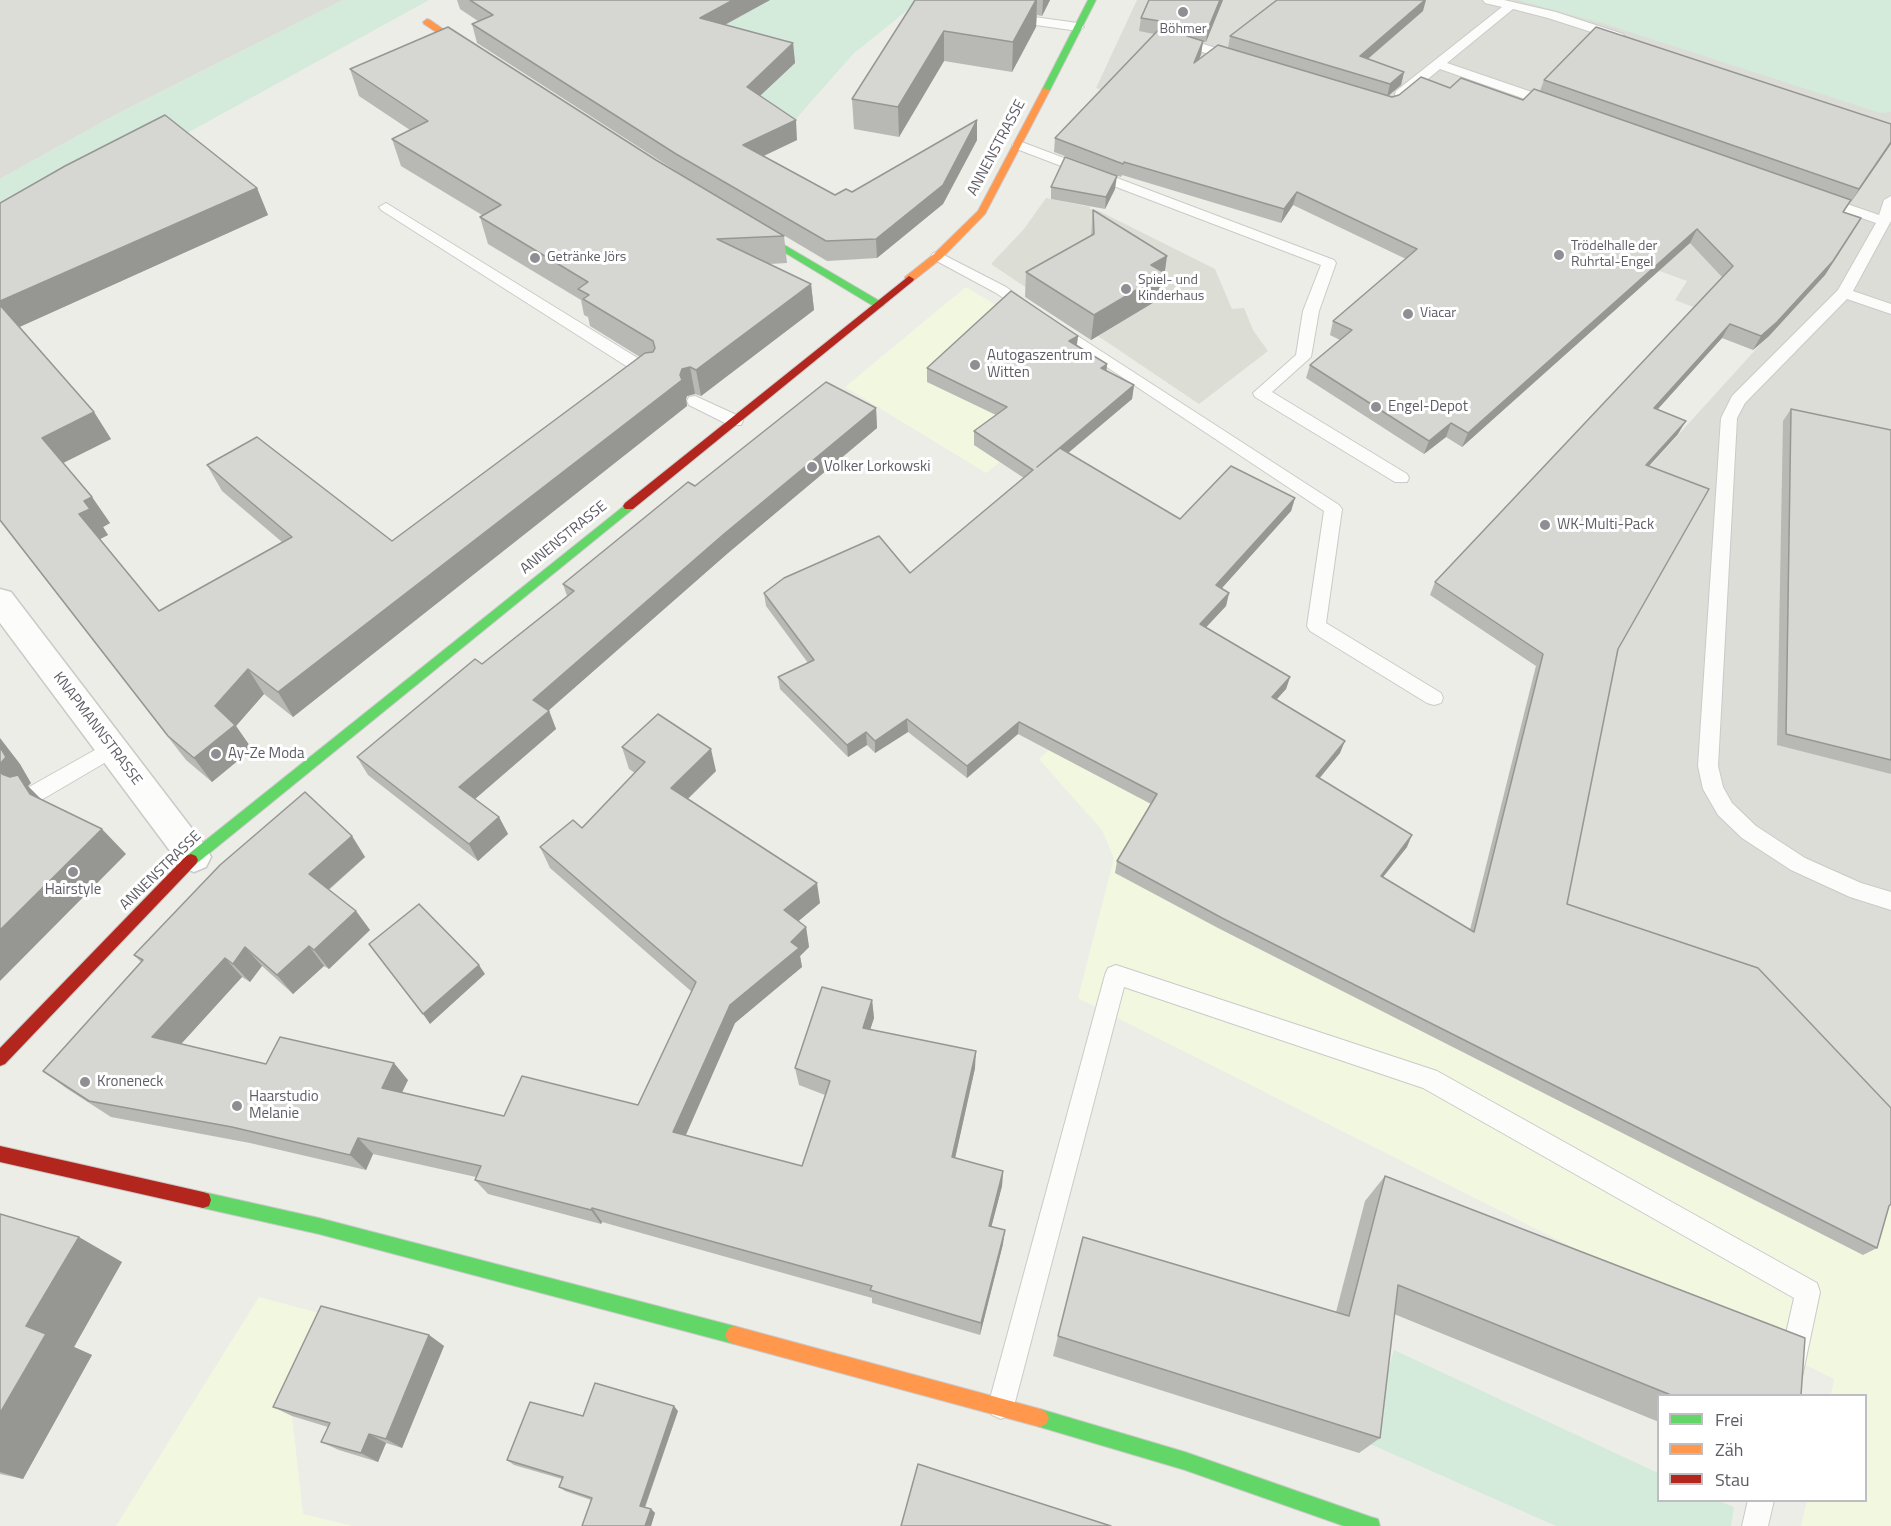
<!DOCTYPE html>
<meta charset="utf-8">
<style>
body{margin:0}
#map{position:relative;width:1891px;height:1526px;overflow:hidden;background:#ecede7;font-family:"Titillium Web",sans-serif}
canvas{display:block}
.legend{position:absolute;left:1657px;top:1394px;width:210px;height:108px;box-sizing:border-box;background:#fff;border:2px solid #bebec2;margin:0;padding:8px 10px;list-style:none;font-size:18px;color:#5d5d66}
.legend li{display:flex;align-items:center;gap:12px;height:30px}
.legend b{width:30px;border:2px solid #bebec2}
</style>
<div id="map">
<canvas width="1891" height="1526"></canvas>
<ul class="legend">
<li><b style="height:8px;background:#63d668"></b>Frei</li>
<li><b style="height:8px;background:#ff974d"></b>Zäh</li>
<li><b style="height:8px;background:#b3261e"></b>Stau</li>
</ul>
</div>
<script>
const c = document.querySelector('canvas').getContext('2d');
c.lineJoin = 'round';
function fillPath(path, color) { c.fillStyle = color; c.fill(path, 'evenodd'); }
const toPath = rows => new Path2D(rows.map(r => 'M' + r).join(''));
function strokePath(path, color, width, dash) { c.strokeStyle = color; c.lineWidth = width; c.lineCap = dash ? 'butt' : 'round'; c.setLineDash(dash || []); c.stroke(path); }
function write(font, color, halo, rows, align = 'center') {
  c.font = font + ' "Titillium Web",sans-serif'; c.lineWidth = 6; c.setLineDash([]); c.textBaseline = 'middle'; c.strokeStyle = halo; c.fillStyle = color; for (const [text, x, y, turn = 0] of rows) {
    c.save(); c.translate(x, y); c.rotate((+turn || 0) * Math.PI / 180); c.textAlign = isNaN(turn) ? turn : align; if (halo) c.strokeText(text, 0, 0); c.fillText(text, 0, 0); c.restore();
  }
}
fillPath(toPath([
 [966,287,1112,374,986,473,845,387],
 [1093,708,1891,1199,1891,1526,1801,1526,1807,1501,1866,1500,1866,1396,1831,1395,1834,1379,1078,998,1114,858,1102,830,1039,759],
 [259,1297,338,1318,292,1416,303,1514,353,1526,116,1526]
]), '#f2f7e0');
fillPath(toPath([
 [0,0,343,0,117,114,0,179],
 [1137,0,1891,0,1891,1197,1467,943,1542,642,1639,478,1768,336,1675,300,1687,281,1470,202,1096,88]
]), '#dcddd7');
fillPath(toPath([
 [1046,198,1090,207,1090,209,1099,211,1215,269,1232,309,1244,308,1253,330,1268,351,1199,404,991,264,1024,229]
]), '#dcded5');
fillPath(toPath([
 [343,0,429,0,0,236,0,179,117,114],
 [583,0,920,0,853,54,787,129],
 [1518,0,1891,0,1891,112,1880,113,1605,24],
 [1394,1350,1658,1473,1658,1500,1719,1501,1734,1507,1731,1526,1556,1526,1368,1443]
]), '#d4eadb');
const lane = toPath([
 [1483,0,1504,0,1556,12,1623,34,1625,37,1619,41,1548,18,1513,9,1447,63,1558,101,1560,104,1558,107,1548,107,1440,69,1406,97,1396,97,1395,94,1396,91,1502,7,1485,3,1483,0],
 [1012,14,1078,23,1084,27,1078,31,1008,21,1008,15,1012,14],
 [1190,40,1239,55,1241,58,1235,62,1186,47,1184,44,1186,41,1190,40],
 [1019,141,1334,260,1336,263,1319,311,1311,357,1272,392,1407,474,1409,478,1407,482,1395,482,1255,397,1253,393,1296,355,1303,311,1321,265,1014,148,1012,145,1019,141],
 [1821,195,1879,215,1884,200,1891,196,1891,221,1853,291,1891,304,1891,314,1847,299,1745,403,1737,418,1718,766,1723,787,1732,803,1756,826,1805,858,1861,883,1891,892,1891,910,1850,897,1791,870,1742,838,1718,815,1703,789,1698,766,1721,418,1732,396,1838,290,1876,223,1816,202,1814,199,1821,195],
 [386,203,657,370,659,374,657,378,645,378,381,210,379,207,386,203],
 [938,252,1006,287,1037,309,1029,314,1024,312,996,293,933,259,931,256,933,253,938,252],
 [1056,322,1339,505,1342,509,1326,623,1441,693,1443,698,1441,703,1434,705,1427,703,1310,631,1307,626,1324,511,1051,330,1048,327,1051,324,1056,322],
 [695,396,741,417,743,421,741,425,729,425,689,405,687,401,689,397,695,396],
 [111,741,118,743,121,749,118,755,43,799,36,801,29,799,26,793,29,787,111,741],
 [1116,965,1437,1071,1817,1283,1820,1292,1798,1396,1772,1396,1794,1298,1423,1088,1124,987,1014,1406,1010,1415,1001,1419,992,1415,988,1406,1105,975,1108,968,1116,965],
 [1748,1500,1774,1500,1768,1526,1742,1526,1748,1500]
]);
const street = toPath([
 [0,589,11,592,206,847,211,857,206,867,194,872,182,867,0,623,0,589]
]);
const fast = toPath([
 [1088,0,1096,0,1050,90,1043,92,1042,90,1088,0],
 [747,223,883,303,884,305,879,308,875,307,744,228,742,226,747,223],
 [629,502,635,506,633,509,196,864,191,866,186,864,184,860,186,856,629,502],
 [203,1192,319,1218,734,1326,740,1329,743,1335,740,1341,734,1344,319,1234,203,1208,197,1206,195,1200,197,1194,203,1192],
 [1040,1409,1185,1452,1371,1517,1378,1519,1380,1526,1344,1526,1185,1470,1040,1427,1034,1424,1031,1418,1034,1412,1040,1409]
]);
const slow = toPath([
 [427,19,430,20,482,56,475,58,424,24,423,22,427,19],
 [1043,88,1050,90,985,214,942,258,913,281,905,281,905,277,934,254,978,211,1043,88],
 [734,1326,1040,1409,1046,1412,1049,1418,1046,1424,1040,1427,734,1344,728,1341,725,1335,728,1329,734,1326]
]);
const jam = toPath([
 [909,276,914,279,913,281,633,509,625,509,623,506,625,503,909,276],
 [191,854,196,856,198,860,196,864,5,1064,0,1066,0,1048,186,856,191,854],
 [0,1146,203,1192,209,1194,211,1200,209,1206,203,1208,0,1162,0,1146]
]);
strokePath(lane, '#cacac9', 2);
strokePath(street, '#cacac9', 3);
strokePath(fast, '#cacaca', 2);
strokePath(slow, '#cacaca', 2);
strokePath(jam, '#cacaca', 2);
fillPath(lane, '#fcfcfb');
fillPath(street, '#fcfcfb');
fillPath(fast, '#63d668');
fillPath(slow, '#ff974d');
fillPath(jam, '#b3261e');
fillPath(toPath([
 [457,0,770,0,725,25,793,43,795,63,760,96,797,140,764,156,835,195,852,192,977,120,977,140,943,204,877,258,827,261,679,173,477,43,472,24,478,21,460,9],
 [915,0,1050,0,1042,16,1037,15,1036,27,1012,72,944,61,899,137,854,129,852,99],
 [1149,0,1223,0,1206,42,1203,42,1201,54,1199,60,1228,48,1230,36,1423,11,1368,59,1404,72,1401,85,1388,95,1392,97,1450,88,1523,100,1540,91,1544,80,1891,124,1891,144,1851,202,1850,202,1844,212,1853,232,1825,275,1769,336,1753,350,1722,338,1658,409,1678,434,1649,466,1618,649,1567,904,1889,1206,1877,1248,1863,1255,1218,928,1115,873,1117,861,1151,804,1018,734,967,778,908,732,875,753,867,745,848,757,780,689,778,677,808,663,766,606,764,593,910,573,1024,478,974,445,974,431,996,415,927,382,927,368,1078,336,1077,345,1107,364,1106,371,1134,385,1132,399,1068,453,1180,519,1295,498,1291,511,1222,588,1229,593,1226,606,1206,627,1290,677,1286,689,1277,699,1340,753,1320,778,1407,847,1383,877,1470,930,1536,666,1430,595,1435,582,1722,277,1690,243,1462,447,1446,437,1424,454,1306,378,1310,365,1340,340,1330,335,1333,321,1406,259,1293,205,1281,223,1122,175,1121,177,1054,152,1055,138,1154,34,1139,31,1141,18],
 [350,69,656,160,784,236,787,263,769,264,811,284,814,310,701,396,695,394,687,396,686,399,687,406,293,717,264,694,236,726,252,749,212,782,186,760,0,521,0,203,257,188,268,215,19,327,94,412,111,439,63,463,92,497,110,523,103,527,108,535,100,539,159,611,282,542,222,491,207,465,392,541,640,357,590,326,588,317,584,315,581,300,488,244,480,217,482,215,401,166,392,139,410,130,359,96],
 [1051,187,1115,189,1105,209,1051,199],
 [1093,210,1167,256,1161,298,1091,340,1025,297,1026,272,1091,236],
 [876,408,877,428,728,553,549,710,556,729,475,799,499,817,508,834,478,861,368,775,357,757,482,664,567,596,563,584,695,486],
 [1791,409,1891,430,1891,774,1777,745,1783,421],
 [622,747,716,771,688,799,820,903,798,921,806,927,809,947,800,956,802,967,735,1023,686,1135,802,1166,825,1095,799,1085,795,1068,872,1000,874,1018,870,1029,975,1068,955,1158,1003,1171,1002,1186,991,1227,1003,1244,980,1335,872,1303,872,1298,602,1222,601,1224,488,1194,475,1180,476,1177,373,1154,366,1170,250,1143,111,1117,66,1088,43,1071,141,962,134,955,352,836,365,857,329,890,356,911,370,930,329,969,324,966,293,994,262,966,250,982,242,977,181,1044,266,1064,408,1080,402,1092,504,1116,638,1105,692,992,550,868,540,847,582,828,635,773,629,769],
 [1385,1176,1801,1395,1659,1395,1659,1422,1394,1314,1380,1438,1359,1453,1053,1356,1077,1260,1336,1312,1365,1201],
 [0,1214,122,1262,74,1347,92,1355,23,1479,0,1474],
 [429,1335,444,1346,402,1448,386,1443,378,1462,339,1450,321,1442,328,1427,292,1416,273,1407],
 [678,1411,645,1508,651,1509,655,1513,651,1526,582,1526,591,1500,565,1491,559,1487,562,1479,514,1465,507,1460,583,1416]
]), '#b8b8b5');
fillPath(toPath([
 [733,0,770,0,702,37,700,18],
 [1036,0,1037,0,1036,27,1012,72,1013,42],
 [1043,0,1050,0,1042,16],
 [1220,0,1223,0,1206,42,1208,29],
 [1425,0,1426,0,1423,11,1357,68,1360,56],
 [944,31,944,61,899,137,898,107],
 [1203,41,1201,54,1192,77,1194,63],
 [793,43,795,63,749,106,747,87],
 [1404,72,1401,85,1387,97,1390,84],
 [796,120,797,140,746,164,743,145],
 [977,120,977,140,943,204,877,258,876,239],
 [1891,142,1891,144,1851,202,1859,189],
 [1117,176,1115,189,1105,209,1106,197],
 [257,188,268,215,15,329,0,307,0,301],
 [1297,192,1293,205,1281,223,1284,209],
 [1861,218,1825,275,1769,336,1753,350,1761,336],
 [1697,229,1690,243,1462,447,1468,433],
 [1167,256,1161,298,1091,340,1094,315,1151,265],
 [811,284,814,310,701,396,696,370],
 [1730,324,1722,338,1647,421,1654,408],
 [1078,336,1076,349,1069,341],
 [1107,364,1106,377,1101,368],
 [690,367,695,394,687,396,686,399,687,406,293,717,278,692,680,375,682,369],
 [1134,385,1132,399,1036,480,1037,467],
 [876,408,877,428,728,553,540,718,533,700,724,534],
 [94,412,111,439,61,464,42,438],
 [1686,421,1678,434,1638,478,1646,465],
 [1451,423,1446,437,1424,454,1429,441],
 [92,497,110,523,103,527,108,535,98,540,79,514,84,501],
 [1295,498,1291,511,1213,598,1216,585],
 [1229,593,1226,606,1197,637,1200,624],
 [248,669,264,694,236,726,252,749,212,782,194,758,215,706],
 [1290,677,1286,689,1268,709,1272,697],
 [549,711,556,729,468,805,459,787],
 [907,719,908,732,875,753,875,741],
 [1019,722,1018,734,967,778,967,766],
 [866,732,867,745,848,757,847,745],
 [0,738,20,764,31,783,28,786,43,801,55,820,2,774,0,770],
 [1345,741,1340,753,1311,788,1316,776],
 [711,749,716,771,677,809,671,788],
 [499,817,508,834,478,861,469,844],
 [102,829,126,854,0,981,0,930],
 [1412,835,1407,847,1375,887,1381,876],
 [352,836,365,857,323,894,309,874],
 [817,883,820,903,788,930,784,910],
 [356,911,370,930,329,969,314,950],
 [806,927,809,947,800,956,802,967,735,1023,680,1148,673,1132,730,1005],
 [309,946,324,966,293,994,277,975],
 [245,947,262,966,250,982,233,964],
 [225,958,242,977,171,1055,152,1037],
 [479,965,485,974,430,1024,423,1014],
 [872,1000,874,1018,865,1046,863,1028],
 [976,1051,975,1068,952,1172,952,1157],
 [394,1063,408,1080,396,1105,382,1088],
 [358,1138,373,1154,366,1170,350,1155],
 [1003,1171,1002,1186,988,1240,989,1226],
 [592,1208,602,1222,601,1224,591,1210],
 [1005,1230,1003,1244,980,1335,981,1323],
 [79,1237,122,1262,74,1347,92,1355,23,1479,0,1472,0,1413,26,1326],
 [429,1335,444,1346,402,1448,386,1439],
 [674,1406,678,1411,644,1509,640,1506],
 [369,1434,386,1443,378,1462,361,1453],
 [651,1509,655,1513,651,1526,645,1526]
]), '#969693');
const building = toPath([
 [470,0,733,0,700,18,793,43,747,87,796,120,743,145,835,195,846,189,852,192,977,120,943,185,876,239,826,241,676,154,472,24,493,15,470,0],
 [915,0,1036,0,1013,42,944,31,898,107,852,99,915,0],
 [1149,0,1220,0,1208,29,1188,25,1184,29,1187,36,1203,41,1194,63,1218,45,1392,97,1399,95,1421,77,1450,88,1461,78,1523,100,1534,89,1851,200,1843,212,1861,218,1833,261,1777,322,1761,336,1730,324,1654,408,1686,421,1646,465,1709,489,1618,649,1567,904,1758,968,1891,1108,1891,1204,1889,1206,1877,1248,1222,918,1117,861,1157,794,1019,722,967,766,907,719,875,741,866,732,847,745,778,677,814,660,764,593,784,578,879,536,910,573,1033,470,974,431,1007,407,927,368,1011,291,1078,336,1069,341,1107,364,1101,368,1134,385,1037,467,1060,448,1180,519,1231,466,1295,498,1216,585,1229,593,1200,624,1290,677,1272,697,1345,741,1316,776,1412,835,1381,876,1474,932,1543,654,1435,582,1733,266,1697,229,1468,433,1451,423,1429,441,1310,365,1352,330,1333,321,1417,249,1297,192,1284,209,1124,162,1123,164,1055,138,1166,22,1141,18,1149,0],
 [1277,0,1425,0,1360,56,1404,72,1390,84,1230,36,1277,0],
 [448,27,656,160,784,236,717,239,811,284,696,370,690,367,682,369,680,375,682,380,278,692,248,669,215,706,235,725,194,758,168,736,0,520,0,305,94,412,42,438,92,497,84,501,90,509,79,514,159,611,292,537,207,465,257,437,392,541,645,353,653,352,655,348,653,341,583,299,589,295,578,289,588,282,480,217,501,205,392,139,428,121,350,69,448,27],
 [1596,27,1891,124,1891,142,1859,189,1544,80,1596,27],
 [165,115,257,188,0,301,0,203,65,166,165,115],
 [1065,157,1117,176,1106,197,1051,187,1065,157],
 [1093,210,1167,256,1151,265,1165,273,1094,315,1026,272,1094,234,1093,210],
 [826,382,876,408,724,534,533,700,549,711,459,787,499,817,469,844,357,757,475,659,482,664,574,591,563,584,660,505,688,482,695,486,826,382],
 [1791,409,1891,430,1891,760,1786,734,1791,409],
 [658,714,711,749,671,788,817,883,784,910,806,927,791,942,799,948,730,1005,673,1132,802,1166,830,1081,795,1068,822,987,872,1000,863,1028,976,1051,952,1157,1003,1171,989,1226,1005,1230,981,1323,870,1290,872,1286,592,1208,591,1210,475,1180,481,1166,358,1138,350,1155,232,1127,89,1101,43,1071,143,960,134,955,220,865,305,792,352,836,309,874,356,911,314,950,309,946,277,975,245,947,233,964,225,958,152,1037,266,1064,280,1037,394,1063,382,1088,504,1116,522,1076,638,1105,696,982,540,847,573,820,582,828,645,762,622,747,658,714],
 [0,747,6,757,0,764,0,747],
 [0,770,2,774,10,777,18,775,30,794,102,829,0,930,0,770],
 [419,904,479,965,423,1014,369,944,419,904],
 [1385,1176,1805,1338,1801,1395,1671,1395,1398,1285,1380,1438,1058,1336,1083,1237,1349,1316,1385,1176],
 [0,1214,79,1237,26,1326,46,1334,0,1413,0,1214],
 [321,1306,429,1335,386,1439,369,1434,361,1453,321,1442,330,1423,273,1407,321,1306],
 [595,1383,674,1406,640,1506,651,1509,645,1526,582,1526,592,1498,559,1487,563,1477,507,1460,530,1402,583,1416,595,1383],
 [918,1464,1111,1526,901,1526,918,1464]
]);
fillPath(building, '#d6d6d2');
strokePath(building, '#969693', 1.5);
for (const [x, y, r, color] of [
 [1183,12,6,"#8f8f93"],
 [1559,255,6,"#8f8f93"],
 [535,258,6,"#8f8f93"],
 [1126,289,6,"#8f8f93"],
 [1408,314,6,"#8f8f93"],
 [975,365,6,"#8f8f93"],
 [1376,407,6,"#8f8f93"],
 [812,467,6,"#8f8f93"],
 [1545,525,6,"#8f8f93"],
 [216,754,6,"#8f8f93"],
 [73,872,6,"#8f8f93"],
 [85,1082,6,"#8f8f93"],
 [237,1106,6,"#8f8f93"]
]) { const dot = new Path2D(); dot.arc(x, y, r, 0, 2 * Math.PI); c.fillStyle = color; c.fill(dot); strokePath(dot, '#fff', 2); }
write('14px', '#5d5d66', '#fff', [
 ["Böhmer",1183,30,"center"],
 ["Trödelhalle der",1571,247],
 ["Ruhrtal-Engel",1571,263],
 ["Getränke Jörs",547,258],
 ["Spiel- und",1138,281],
 ["Kinderhaus",1138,297],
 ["Viacar",1420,314]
], 'left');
write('15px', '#5d5d66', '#fff', [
 ["ANNENSTRASSE",997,148,-62],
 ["ANNENSTRASSE",564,538,-39],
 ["KNAPMANNSTRASSE",97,729,53],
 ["ANNENSTRASSE",161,871,-44]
]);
write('15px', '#5d5d66', '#fff', [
 ["Autogaszentrum",987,356],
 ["Witten",987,373],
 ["Engel-Depot",1388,407],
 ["Volker Lorkowski",824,467],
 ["WK-Multi-Pack",1557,525],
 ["Ay-Ze Moda",228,754],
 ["Hairstyle",73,890,"center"],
 ["Kroneneck",97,1082],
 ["Haarstudio",249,1097],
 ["Melanie",249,1114]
], 'left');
</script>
